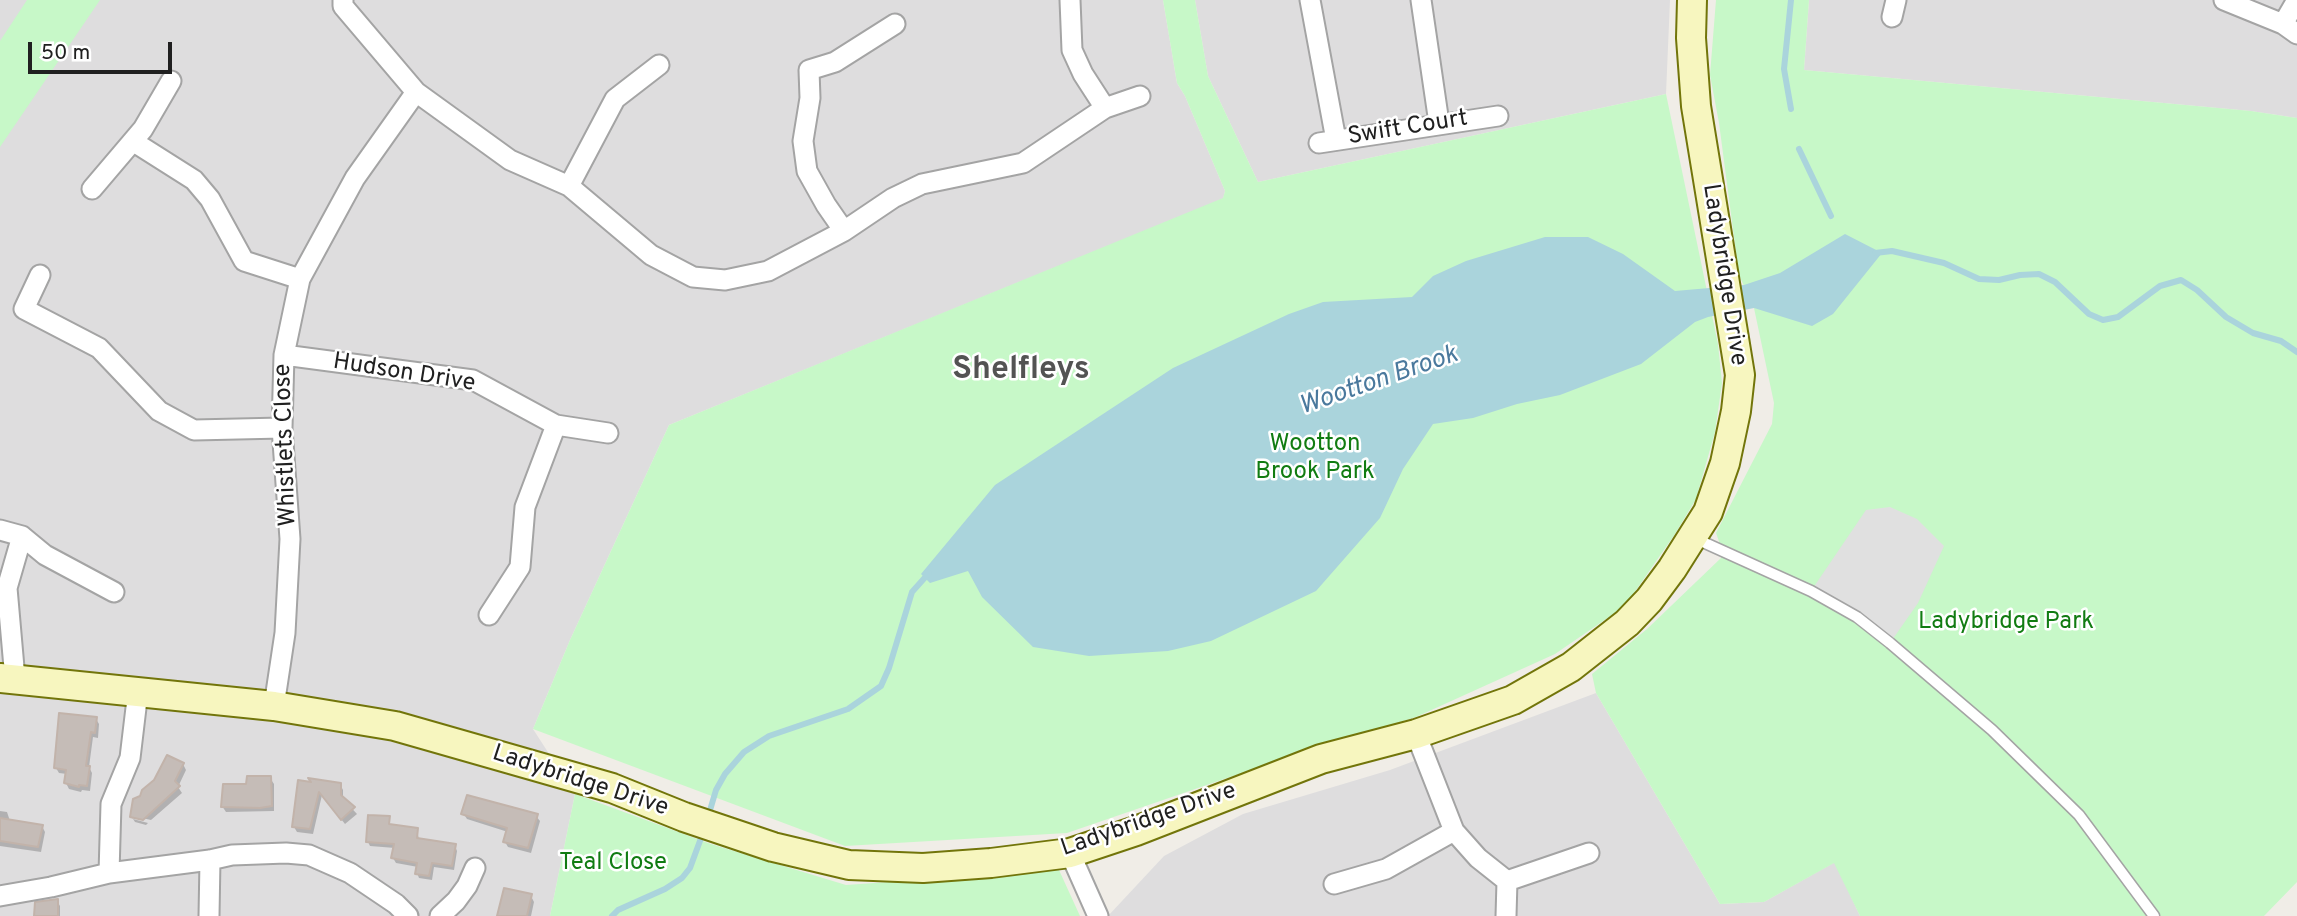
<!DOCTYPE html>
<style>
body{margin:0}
#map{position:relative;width:2297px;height:916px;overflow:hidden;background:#f0ede7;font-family:Overpass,sans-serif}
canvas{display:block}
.scale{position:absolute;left:28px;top:42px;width:144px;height:32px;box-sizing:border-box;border:4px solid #202020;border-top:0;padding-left:9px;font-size:21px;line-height:24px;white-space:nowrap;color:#202020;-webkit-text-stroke:5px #fff;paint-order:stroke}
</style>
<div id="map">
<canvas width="2297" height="916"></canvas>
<div class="scale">50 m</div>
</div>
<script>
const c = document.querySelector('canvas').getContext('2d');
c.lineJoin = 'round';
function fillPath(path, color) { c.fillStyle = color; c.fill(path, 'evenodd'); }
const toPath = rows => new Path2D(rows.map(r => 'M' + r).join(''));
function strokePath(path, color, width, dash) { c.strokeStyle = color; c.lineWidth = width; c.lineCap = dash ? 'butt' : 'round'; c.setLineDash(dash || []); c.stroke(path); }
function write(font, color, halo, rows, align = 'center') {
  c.font = font + ' Overpass,sans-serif'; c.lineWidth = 5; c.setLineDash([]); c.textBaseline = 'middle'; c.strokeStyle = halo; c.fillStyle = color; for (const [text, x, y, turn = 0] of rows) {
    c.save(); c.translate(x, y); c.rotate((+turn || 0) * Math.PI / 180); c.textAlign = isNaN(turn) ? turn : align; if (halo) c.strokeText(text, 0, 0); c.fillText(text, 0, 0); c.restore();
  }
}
fillPath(toPath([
 [0,0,1163,0,1177,83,1185,96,1225,191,1223,199,669,425,570,640,533,729,575,794,550,916,0,916],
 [1195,0,1670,0,1666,94,1258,182,1208,76],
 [1809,0,2297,0,2297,118,2251,111,1804,70],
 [1596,693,1720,904,1764,902,1835,862,1860,916,1108,916,1164,856,1243,814,1390,770]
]), '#deddde');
fillPath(toPath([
 [27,0,100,0,0,147,0,41],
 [1163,0,1195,0,1208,76,1258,182,1666,94,1718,344,1722,383,1715,432,1696,499,1675,534,1625,606,1555,654,1416,717,1233,776,1067,833,845,846,533,729,570,640,669,425,1223,198,1225,191,1185,96,1177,83],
 [1716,0,1809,0,1804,70,2251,111,2297,118,2297,882,2264,916,1860,916,1834,863,1764,902,1720,904,1596,693,1592,674,1647,629,1721,558,1722,550,1716,533,1772,424,1774,403,1754,308,1739,275,1719,123,1710,75],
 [575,794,711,844,846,885,1059,870,1080,916,550,916]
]), '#c7f8c8');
fillPath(toPath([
 [1890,507,1917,519,1944,546,1918,603,1890,643,1811,591,1866,510]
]), '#e0e0e0');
fillPath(toPath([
 [1845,234,1882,253,1833,314,1812,326,1754,308,1708,317,1695,322,1641,364,1560,395,1517,404,1473,418,1433,424,1403,469,1380,518,1316,591,1211,641,1168,651,1089,656,1033,647,982,597,968,571,930,583,921,574,995,485,1173,368,1289,314,1323,302,1412,297,1433,276,1466,261,1545,237,1588,237,1623,254,1675,291,1744,285,1780,273]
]), '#aad4dc');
fillPath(toPath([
 [96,719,99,724,98,738,93,737,89,767,92,773,90,791,82,790,81,792,69,789,66,783,67,774,59,773,56,768],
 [183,764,186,770,178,787,182,793,151,820,133,816,133,819,132,817],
 [270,778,274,784,274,811,226,812,222,806,248,786],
 [300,782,340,784,343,790,343,799,357,814,345,824,322,795,313,834,297,832,294,827],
 [0,811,7,812,10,821,42,826,45,832,41,852,0,846],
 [463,813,536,816,540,821,531,853,508,847,505,842,508,832,467,819],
 [388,818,391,826,417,830,419,840,455,846,457,851,454,870,434,867,432,880,419,878,417,873,418,867,396,863,393,858,395,848,370,846,368,842],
 [133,819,148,823,146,825,135,822],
 [531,896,534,902,531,916,499,916],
 [57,901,60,906,60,916,36,916]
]), '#0003');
strokePath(toPath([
 [1791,0,1784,69,1791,109],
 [1799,149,1831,216],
 [1875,253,1892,251,1944,263,1979,279,1999,280,2020,275,2039,274,2055,282,2089,314,2103,320,2118,317,2160,286,2181,280,2197,290,2226,317,2253,333,2281,341,2297,352],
 [708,817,716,790,725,774,744,752,769,736,848,709,881,686,889,668,912,592,929,573],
 [612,916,618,910,665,889,682,878,690,868,704,830]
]), '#aad4dc', 6);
const building = toPath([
 [59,713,97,717,95,733,91,732,86,766,90,766,87,786,79,785,79,787,64,783,66,770,54,768,59,713],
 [167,755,184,763,175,781,180,786,143,820,130,817,133,799,140,796,142,790,154,780,167,755],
 [247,776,271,776,272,806,260,808,221,807,223,784,246,784,247,776],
 [308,778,341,783,341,795,355,807,341,820,319,792,310,829,292,827,298,780,311,782,308,778],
 [467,795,538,814,528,848,503,842,507,828,461,814,467,795],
 [368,815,390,816,389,824,418,828,417,838,456,844,452,866,432,863,429,876,415,874,417,863,391,858,394,844,366,842,368,815],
 [0,818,43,825,38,847,0,841,0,818],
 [504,888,532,894,527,916,497,916,504,888],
 [58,899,58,916,34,916,35,902,58,899]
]);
fillPath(building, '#c5bcb7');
strokePath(building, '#c2b3aa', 2);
const lane = toPath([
 [1694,538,1811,591,1857,617,1890,643,1992,730,2079,815,2154,916]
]);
const street = toPath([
 [343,0,343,6,416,92,510,160,569,186,651,255,693,277,725,280,768,271,844,231,893,198,922,184,1023,163,1105,108,1140,96],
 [1070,0,1072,50,1083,74,1105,108],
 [1310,0,1336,140],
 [1421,0,1439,123],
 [2224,0,2283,24,2297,34],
 [1892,17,1896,0],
 [2283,24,2297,0],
 [134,142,194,180,210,199,244,261,300,279],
 [1319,143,1498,116],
 [569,186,615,99,659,65],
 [92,189,143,129,171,81],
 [844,231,826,205,807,171,803,141,810,98,809,70,835,62,895,24],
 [40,275,24,309,99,348,159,411,194,430,282,428],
 [284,355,473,380,556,425,608,433],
 [0,530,22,536,45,555,114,592],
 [489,615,520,567,525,507,556,425],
 [15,679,7,588,22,536],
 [274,706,285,633,290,539,282,428,284,355,300,279,355,178,416,92],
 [1416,734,1454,831,1478,858,1507,881],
 [1070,853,1098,916],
 [109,873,111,804,130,758,138,691],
 [1507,881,1589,853],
 [1334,884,1386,869,1454,831],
 [0,896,51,887,109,873,210,860,232,855,286,853,309,855,350,873,396,904,408,916],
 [209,916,210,860],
 [440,916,456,901,467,886,475,868],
 [1506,916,1507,881]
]);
const secondary = toPath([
 [0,678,274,706,395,726,612,788,684,817,773,847,849,865,923,868,991,863,1070,853,1136,831,1321,759,1416,734,1513,700,1571,667,1627,623,1649,600,1672,569,1708,512,1725,463,1736,411,1740,375,1696,106,1691,38,1692,0]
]);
strokePath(lane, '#a4a4a4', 13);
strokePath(street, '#a4a4a4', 23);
strokePath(secondary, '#72750a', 32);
strokePath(lane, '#fff', 10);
strokePath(street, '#fff', 19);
strokePath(secondary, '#f7f6bf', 28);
write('24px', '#202020', '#fff', [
 ["Swift Court",1408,129,-9],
 ["Ladybridge Drive",1723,275,81],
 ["Hudson Drive",404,374,9],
 ["Whistlets Close",287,445,-92],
 ["Ladybridge Drive",580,782,18],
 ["Ladybridge Drive",1149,821,-19]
]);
write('24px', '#117c12', '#fff', [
 ["Wootton",1315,445],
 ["Brook Park",1315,473],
 ["Ladybridge Park",2006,623],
 ["Teal Close",613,864]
]);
write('italic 26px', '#4a799d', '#fff', [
 ["Wootton Brook",1379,382,-19]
]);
write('bold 32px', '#535353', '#fff', [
 ["Shelfleys",1021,372]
]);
</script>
